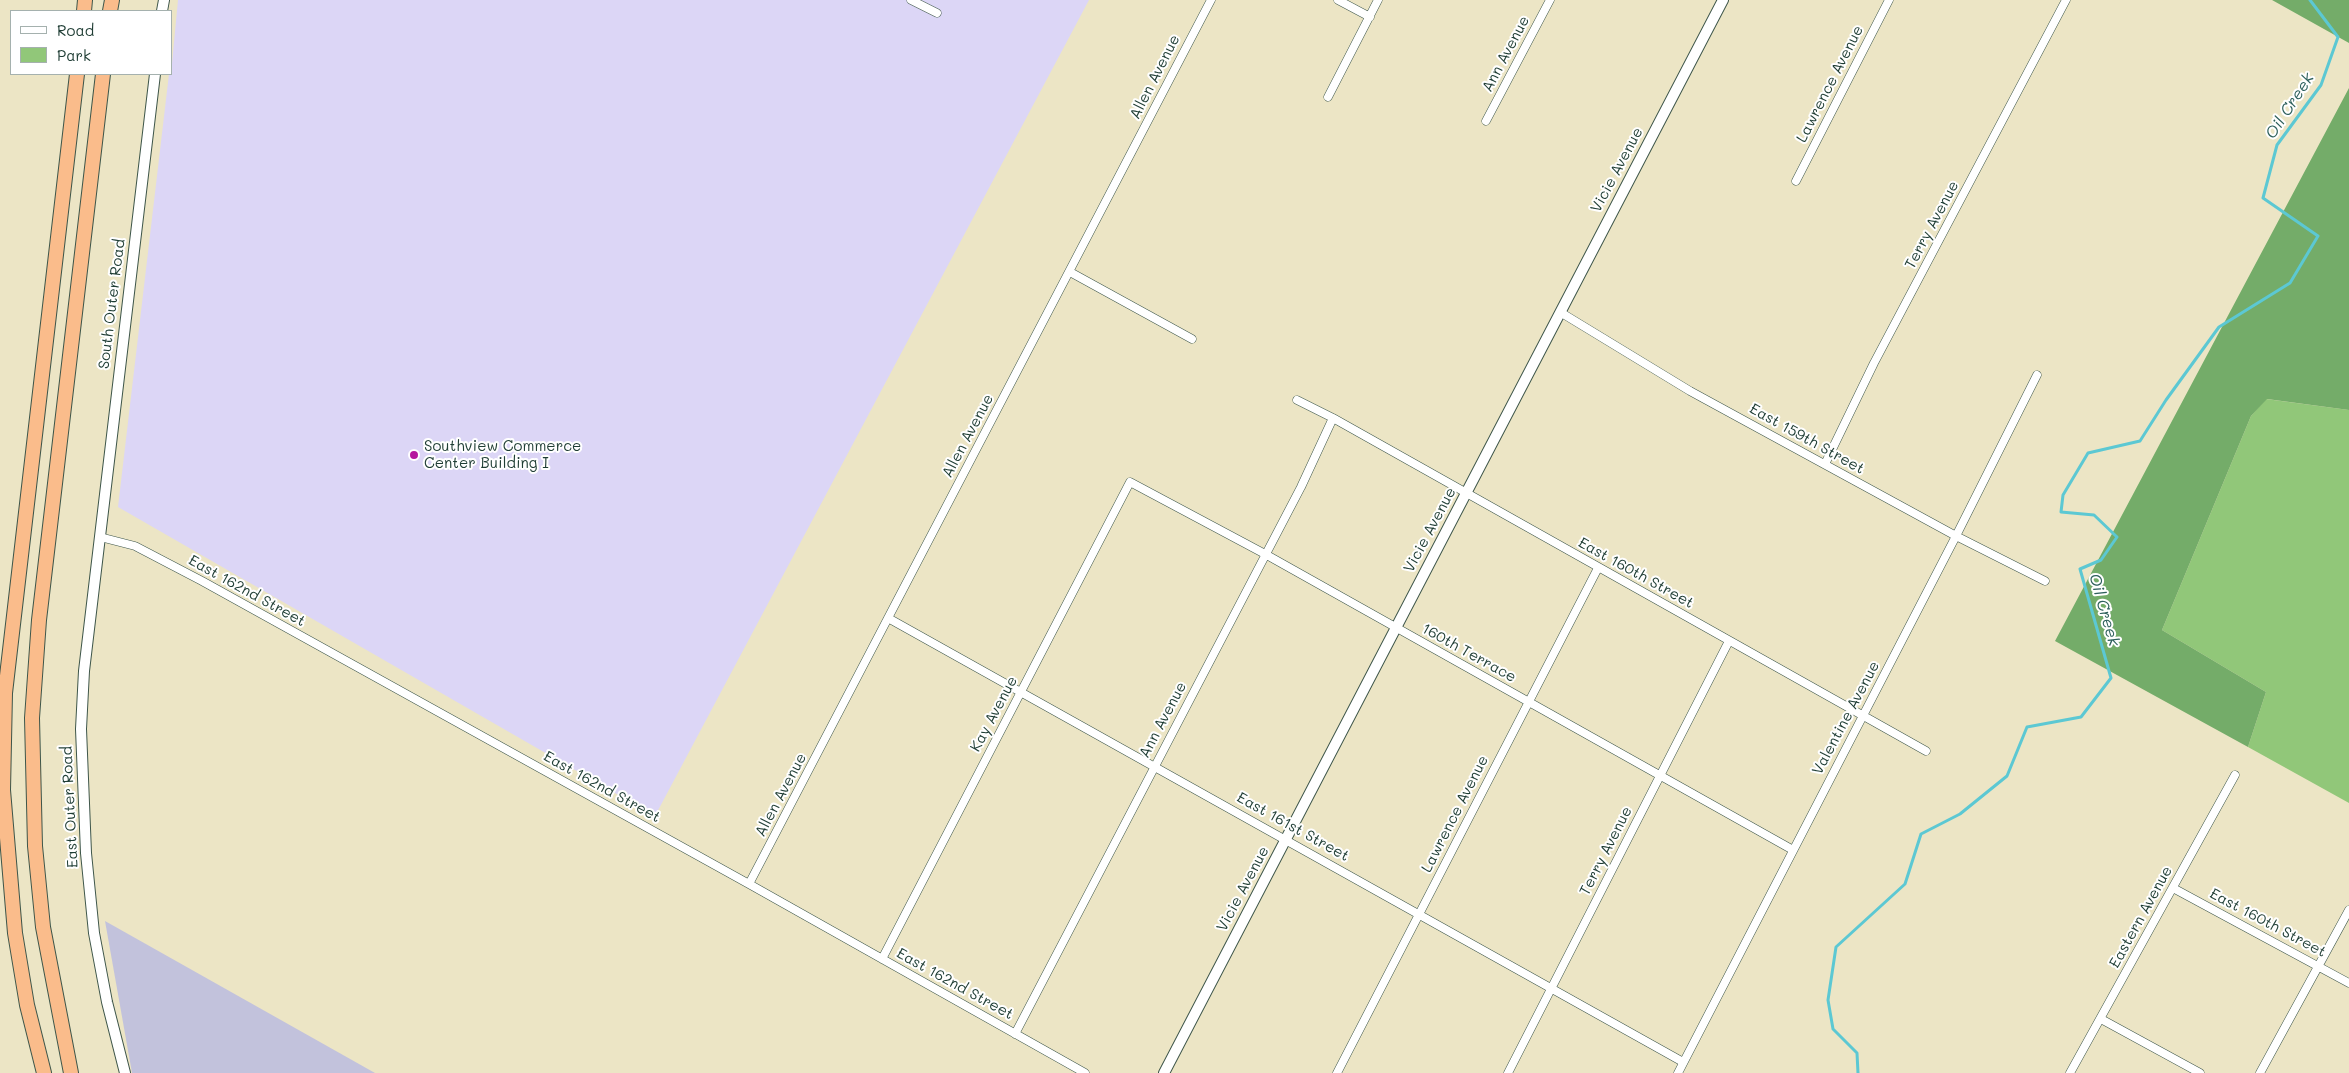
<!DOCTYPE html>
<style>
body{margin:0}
#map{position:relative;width:2349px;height:1073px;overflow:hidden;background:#ece5c5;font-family:Mali,sans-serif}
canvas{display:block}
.legend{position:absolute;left:10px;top:10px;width:162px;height:65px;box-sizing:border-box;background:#fff;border:1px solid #a5b1ae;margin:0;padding:6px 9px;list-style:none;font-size:15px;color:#1f3d34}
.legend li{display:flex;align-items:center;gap:10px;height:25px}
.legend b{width:25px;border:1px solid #a5b1ae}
</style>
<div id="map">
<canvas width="2349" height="1073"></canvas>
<ul class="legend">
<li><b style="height:6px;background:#fff"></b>Road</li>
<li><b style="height:14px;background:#91c779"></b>Park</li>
</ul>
</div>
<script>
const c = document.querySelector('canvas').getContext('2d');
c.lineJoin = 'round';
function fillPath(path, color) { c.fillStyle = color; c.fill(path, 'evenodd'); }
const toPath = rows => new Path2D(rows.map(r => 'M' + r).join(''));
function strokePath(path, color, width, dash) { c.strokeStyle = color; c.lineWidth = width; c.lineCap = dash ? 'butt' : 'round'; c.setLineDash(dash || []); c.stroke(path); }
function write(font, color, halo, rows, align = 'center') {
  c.font = font + ' Mali,sans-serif'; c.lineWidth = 4; c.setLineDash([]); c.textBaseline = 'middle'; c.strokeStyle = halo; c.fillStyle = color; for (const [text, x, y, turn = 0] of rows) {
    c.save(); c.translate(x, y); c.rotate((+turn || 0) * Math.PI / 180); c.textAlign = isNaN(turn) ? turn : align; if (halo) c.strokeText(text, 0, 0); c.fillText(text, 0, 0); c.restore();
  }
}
fillPath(toPath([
 [178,0,1089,0,655,816,118,507,169,74,171,74]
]), '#dcd6f6');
fillPath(toPath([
 [105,921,375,1073,132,1073]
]), '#c2c2dc');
fillPath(toPath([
 [2266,399,2349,410,2349,803,2248,747,2266,692,2162,630,2251,416]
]), '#91c779');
fillPath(toPath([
 [2272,0,2349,0,2349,43],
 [2349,88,2349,410,2267,399,2251,416,2162,630,2266,692,2248,747,2055,641]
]), '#74ac69');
strokePath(toPath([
 [1858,1073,1857,1053,1833,1029,1828,1000,1836,947,1905,884,1921,834,1960,814,2007,776,2027,727,2081,717,2111,678,2080,569,2101,560,2117,537,2094,515,2061,512,2063,495,2088,453,2140,441,2166,400,2219,327,2290,283,2318,236,2263,198,2277,145,2321,85,2338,37,2310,0]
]), '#5cc8d3', 3);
const minor = toPath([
 [911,0,937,13],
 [1338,0,1370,17],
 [1328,97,1378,0],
 [1486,121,1550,0],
 [1796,181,1889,0],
 [1070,272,1192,339],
 [1560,312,1690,391,1956,536,2045,581],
 [1297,400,1333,418,1926,751],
 [1825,464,1874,363,2066,0],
 [100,537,135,546,202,581,749,884,1085,1073],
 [888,618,1683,1062],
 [749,884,1211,0],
 [2173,888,2349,983],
 [882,959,1130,482,1265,554,1793,850],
 [2101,1019,2200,1073],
 [1015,1034,1301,487,1333,418],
 [1337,1073,1598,568],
 [1508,1073,1729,641],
 [1678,1073,1956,536,2037,375],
 [2070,1073,2235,775],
 [2260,1073,2349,910]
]);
const tertiary = toPath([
 [162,11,164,0],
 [125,1073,107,1002,94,933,86,853,81,729,84,671,155,74],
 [1164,1073,1723,0]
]);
const motorway = toPath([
 [84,11,85,0],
 [110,11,112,0],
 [44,1073,27,1005,15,933,3,790,5,693,77,74],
 [71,1073,43,927,35,846,32,718,39,620,103,74]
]);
strokePath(minor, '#3e564a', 9);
strokePath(tertiary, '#3e564a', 12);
strokePath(motorway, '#3e564a', 16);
strokePath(minor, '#fff', 8);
strokePath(tertiary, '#fff', 10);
strokePath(motorway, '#fabc8b', 14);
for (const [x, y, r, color] of [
 [414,455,5,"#b5179e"]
]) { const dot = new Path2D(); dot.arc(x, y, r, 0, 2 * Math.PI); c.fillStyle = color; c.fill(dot); strokePath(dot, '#fff', 2); }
write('15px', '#1f3d34', '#fff', [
 ["Ann Avenue",1506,54,-62],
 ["Allen Avenue",1155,77,-63],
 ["Lawrence Avenue",1830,84,-63],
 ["Vicie Avenue",1617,170,-62],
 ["Terry Avenue",1932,225,-62],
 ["South Outer Road",112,304,-83],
 ["Allen Avenue",968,436,-62],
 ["East 159th Street",1807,439,29],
 ["Vicie Avenue",1430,530,-62],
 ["East 160th Street",1636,573,29],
 ["East 162nd Street",247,591,29],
 ["160th Terrace",1469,653,29],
 ["Kay Avenue",994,714,-62],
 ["Valentine Avenue",1846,718,-62],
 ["Ann Avenue",1163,720,-62],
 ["East 162nd Street",602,787,29],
 ["Allen Avenue",781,795,-62],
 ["East Outer Road",70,807,-93],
 ["Lawrence Avenue",1455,814,-63],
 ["East 161st Street",1293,827,29],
 ["Terry Avenue",1606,851,-63],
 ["Vicie Avenue",1243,889,-62],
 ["Eastern Avenue",2141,917,-61],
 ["East 160th Street",2268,923,28],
 ["East 162nd Street",955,984,29]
]);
write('15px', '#1f3d34', '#fff', [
 ["Southview Commerce",424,446],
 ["Center Building I",424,463]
], 'left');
write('italic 16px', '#2e605c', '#fff', [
 ["Oil Creek",2290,106,-57],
 ["Oil Creek",2104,610,74]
]);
</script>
